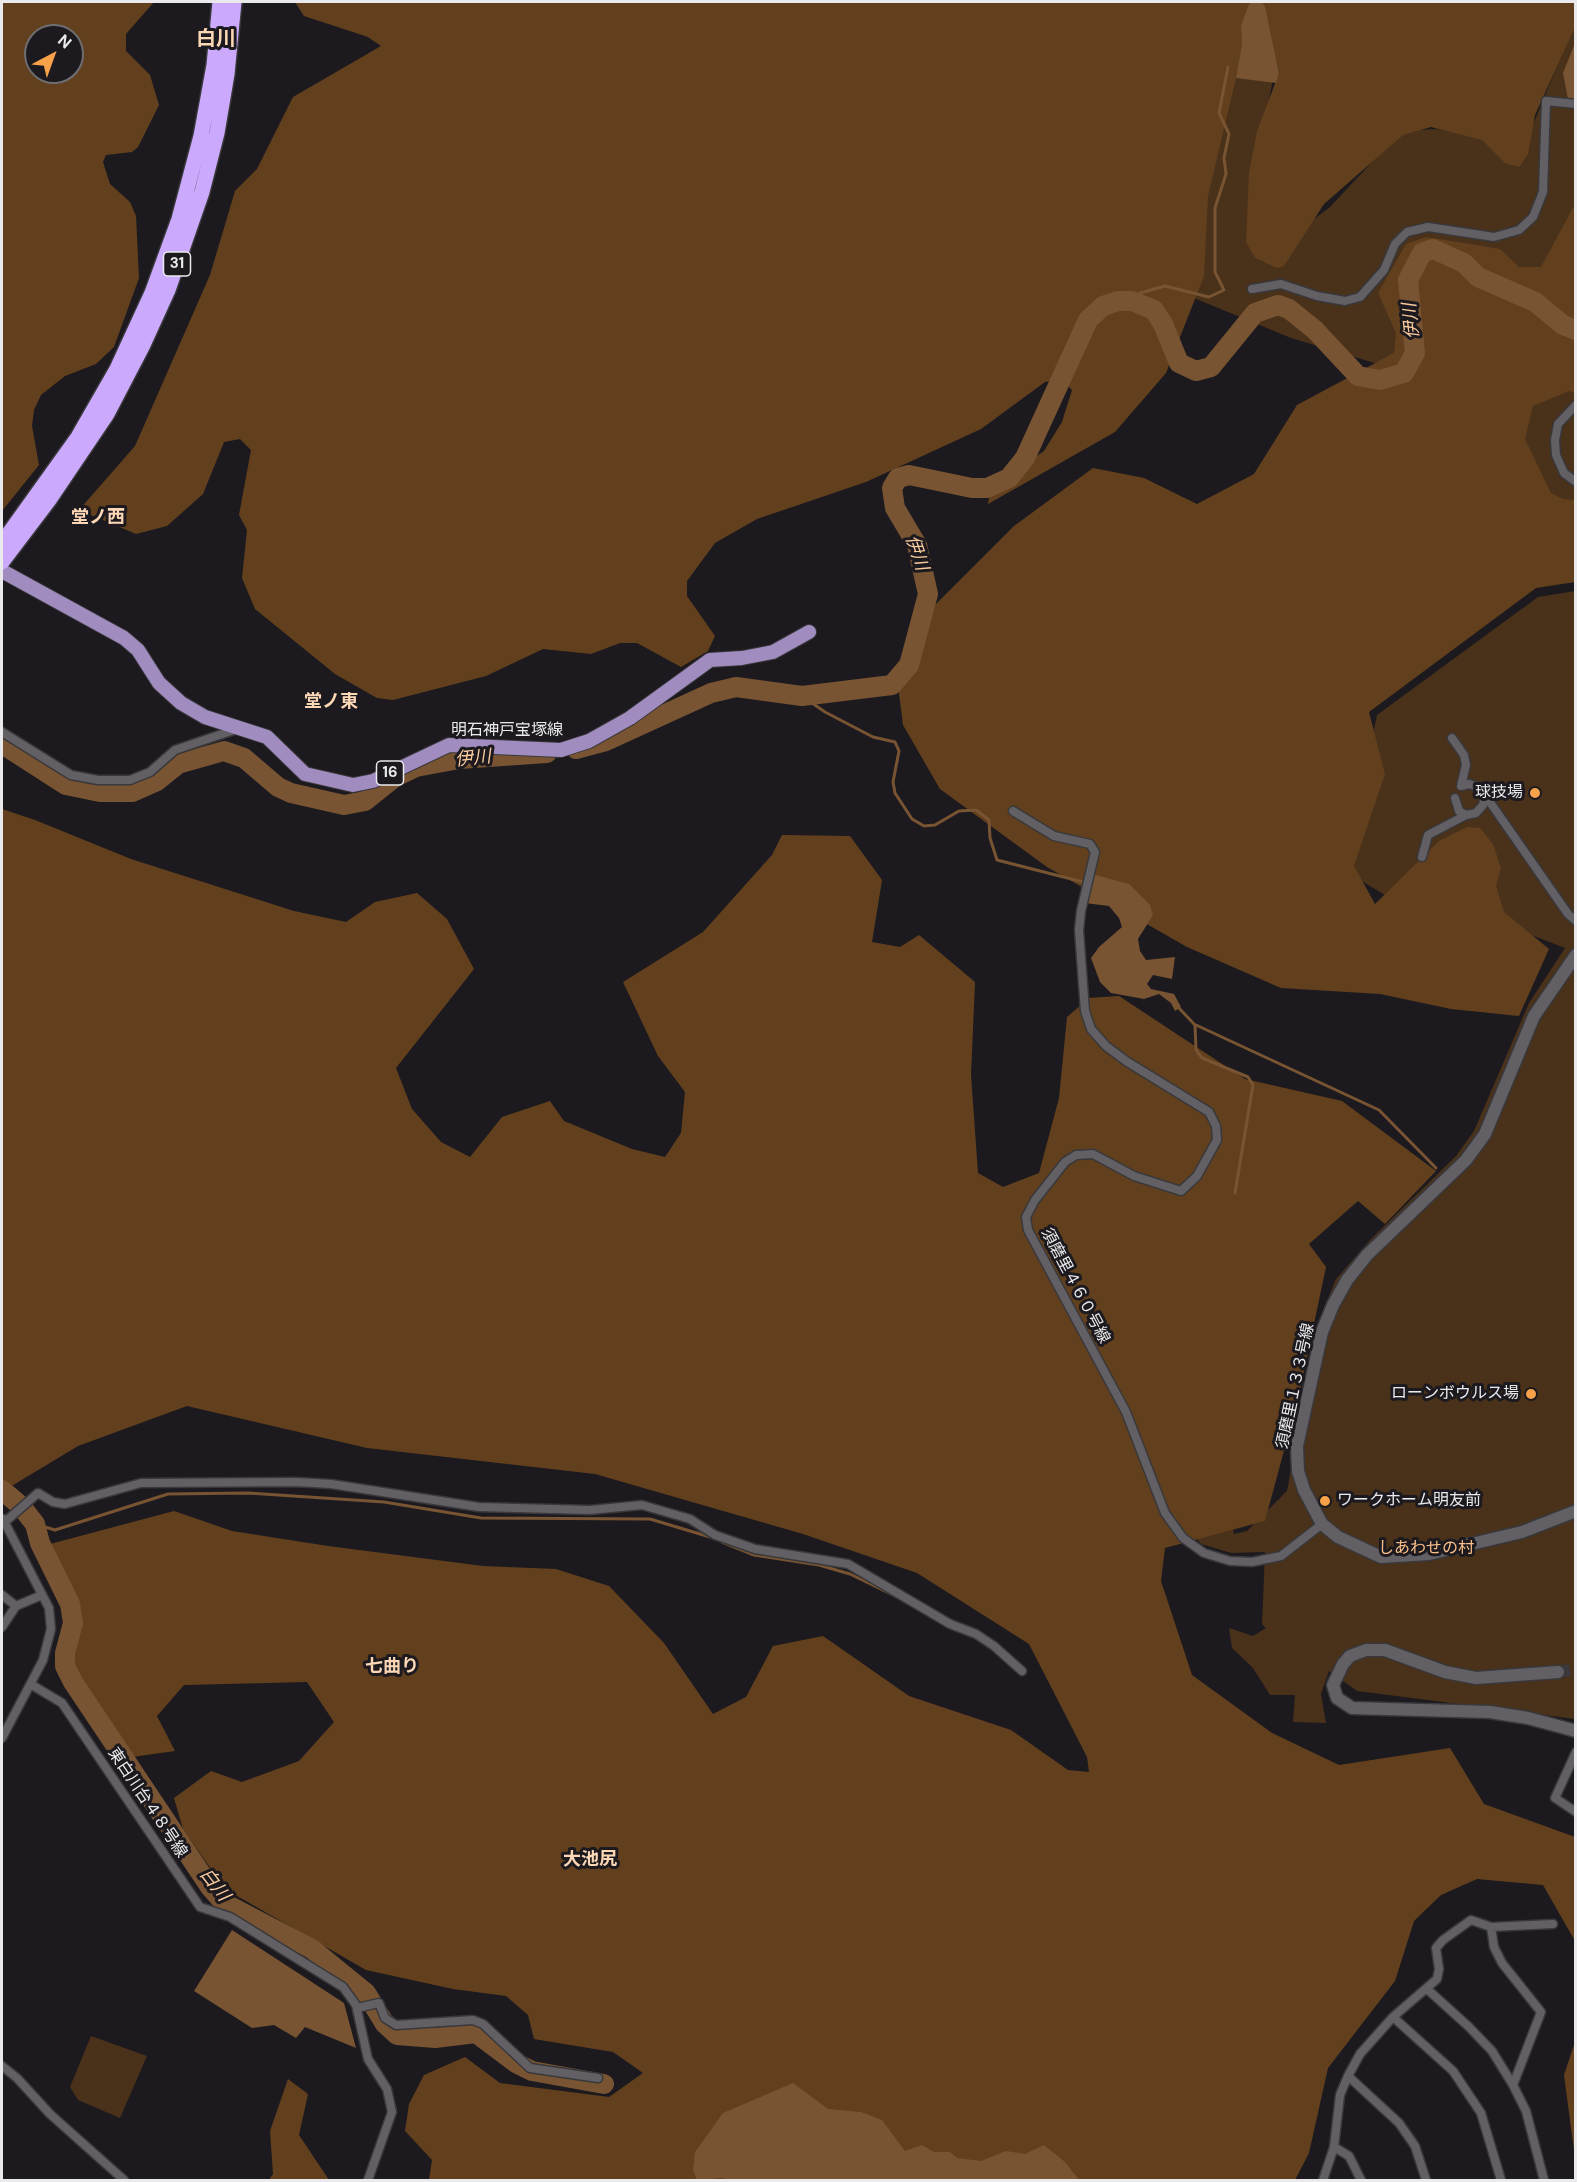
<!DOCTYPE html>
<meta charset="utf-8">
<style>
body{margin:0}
#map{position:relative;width:1577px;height:2182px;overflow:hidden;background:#1c1a1f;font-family:"DM Sans",sans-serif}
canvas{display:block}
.frame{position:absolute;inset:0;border:3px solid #eae9ec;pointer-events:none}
.north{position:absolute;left:24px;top:24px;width:60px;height:60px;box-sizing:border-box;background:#1c1a1f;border:2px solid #6e6d71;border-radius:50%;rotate:41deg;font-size:16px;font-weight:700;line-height:24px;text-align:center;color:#eae9ec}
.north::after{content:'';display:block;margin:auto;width:21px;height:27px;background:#f7a149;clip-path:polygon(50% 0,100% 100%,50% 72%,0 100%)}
</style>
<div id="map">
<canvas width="1577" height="2182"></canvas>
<div class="frame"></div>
<div class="north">N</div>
</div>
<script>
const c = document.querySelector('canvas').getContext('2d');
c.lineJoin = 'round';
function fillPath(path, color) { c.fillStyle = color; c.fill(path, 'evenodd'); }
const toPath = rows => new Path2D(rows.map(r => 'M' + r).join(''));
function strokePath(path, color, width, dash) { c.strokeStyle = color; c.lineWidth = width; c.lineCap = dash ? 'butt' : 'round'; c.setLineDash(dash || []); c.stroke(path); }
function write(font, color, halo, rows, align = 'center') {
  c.font = font + ' "DM Sans","Noto Sans JP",sans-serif'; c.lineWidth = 6; c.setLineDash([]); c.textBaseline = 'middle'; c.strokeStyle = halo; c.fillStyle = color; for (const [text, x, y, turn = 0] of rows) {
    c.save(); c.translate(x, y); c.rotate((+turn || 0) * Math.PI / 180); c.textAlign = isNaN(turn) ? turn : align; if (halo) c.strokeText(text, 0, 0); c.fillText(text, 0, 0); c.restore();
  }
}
fillPath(toPath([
 [1237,2,1283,2,1282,37,1248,198,1287,239,1330,207,1401,131,1437,129,1525,144,1575,23,1575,507,1536,504,1445,384,1291,338,1189,296],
 [1575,591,1575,1719,1357,1691,1329,1671,1321,1694,1326,1723,1293,1722,1295,1695,1270,1695,1253,1668,1232,1648,1229,1628,1253,1636,1266,1628,1262,1624,1265,1552,1231,1553,1201,1544,1173,1509,1229,1513,1234,1534,1247,1531,1287,1491,1319,1320,1336,1279,1371,1239,1456,1156,1474,1131,1529,1003,1565,948,1505,925,1395,901,1343,870,1377,715,1538,597],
 [91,2036,147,2056,120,2118,78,2100,70,2087]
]), '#49311a');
fillPath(toPath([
 [2,2,154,2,126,34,126,51,150,75,159,105,138,147,132,152,106,155,103,162,110,184,130,202,136,216,139,278,114,347,96,364,65,376,41,395,34,410,32,426,39,465,2,511],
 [36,36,72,36,72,72,36,72],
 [295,2,1253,2,1249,4,1241,24,1242,44,1236,78,1208,196,1204,276,1166,373,1115,432,988,504,991,488,1044,451,1062,422,1072,390,1061,379,1045,382,981,429,866,482,757,519,715,543,687,581,687,596,715,636,708,651,681,667,637,643,620,643,591,654,543,649,486,676,393,700,377,698,335,674,255,609,242,578,247,530,239,515,251,450,240,439,224,442,203,494,167,526,136,534,79,510,135,446,210,275,235,191,257,169,293,97,381,46,368,37,304,16],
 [1261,2,1575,2,1575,27,1535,115,1528,154,1519,167,1505,163,1482,140,1431,127,1403,135,1324,204,1284,266,1277,268,1255,258,1246,242,1249,172,1257,131,1279,73,1265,6],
 [1575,204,1575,393,1569,391,1533,406,1525,439,1551,493,1563,499,1575,500,1575,582,1536,588,1369,712,1385,774,1354,866,1375,904,1439,841,1467,827,1480,828,1493,844,1501,868,1496,886,1504,912,1549,949,1519,1016,1451,1009,1380,994,1281,988,1187,947,1047,867,940,789,903,725,896,670,922,618,1014,526,1093,468,1144,478,1197,504,1254,474,1297,405,1394,353,1396,333,1378,293,1406,244,1426,237,1464,243,1500,249,1519,267,1541,267],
 [2,809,35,820,131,859,294,911,346,922,375,902,417,893,447,919,474,969,396,1068,412,1109,441,1142,470,1157,502,1117,550,1101,564,1121,632,1149,665,1157,681,1133,685,1092,658,1056,623,982,703,932,772,855,782,835,850,836,882,880,872,942,900,947,919,935,975,982,971,1075,978,1173,1003,1187,1039,1173,1059,1098,1067,1017,1089,998,1119,996,1245,1079,1342,1101,1436,1171,1385,1224,1358,1201,1309,1244,1326,1267,1299,1395,1265,1521,1165,1548,1161,1581,1192,1675,1272,1733,1339,1765,1450,1748,1484,1804,1575,1837,1575,1941,1543,1885,1477,1879,1441,1895,1414,1921,1395,1981,1328,2068,1309,2153,1295,2180,429,2180,432,2160,405,2131,409,2104,424,2075,465,2057,500,2083,609,2097,643,2073,613,2052,534,2039,528,2015,506,1996,453,1989,366,1970,225,1889,183,1829,174,1798,211,1771,242,1782,299,1761,334,1722,307,1682,184,1685,157,1716,175,1751,132,1757,73,1665,81,1612,59,1569,50,1544,174,1511,232,1531,328,1546,483,1566,556,1569,609,1586,664,1643,713,1714,746,1697,773,1646,823,1636,909,1696,1011,1730,1068,1770,1089,1772,1087,1757,1029,1644,917,1573,803,1534,595,1474,367,1448,187,1406,78,1446,10,1487,2,1481],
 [1575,2042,1575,2158,1564,2075],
 [288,2079,308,2094,299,2135,329,2180,269,2180,273,2174,270,2131]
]), '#63401d');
fillPath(toPath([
 [1253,2,1261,2,1265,6,1279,73,1276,83,1236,78,1242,44,1241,25,1249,4],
 [1575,43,1575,100,1568,99,1563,73],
 [1092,874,1129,884,1150,905,1153,915,1138,939,1140,951,1146,960,1175,957,1172,979,1153,975,1147,984,1151,989,1174,994,1181,1007,1175,1011,1171,1003,1159,994,1144,999,1111,993,1100,982,1091,958,1099,947,1122,927,1119,918,1109,906,1085,903],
 [232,1930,344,2003,356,2048,305,2027,296,2038,274,2025,252,2028,194,1991],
 [793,2083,828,2109,861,2112,882,2120,905,2151,922,2145,934,2152,950,2152,957,2158,981,2161,1006,2151,1025,2154,1044,2145,1065,2162,1079,2180,731,2180,720,2178,697,2180,693,2170,695,2152,723,2113]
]), '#785432');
strokePath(toPath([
 [1132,301,1140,293,1165,286,1209,297,1224,290,1215,272,1215,208,1226,174,1224,158,1229,134,1219,113,1228,67],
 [802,696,825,712,873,737,895,742,899,751,893,782,895,793,912,819,924,826,935,825,959,811,976,810,989,820,990,838,997,860,1087,883],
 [1177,1006,1195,1025,1196,1050,1202,1058,1248,1077,1253,1085,1235,1193],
 [1196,1025,1379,1110,1436,1168],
 [35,1524,55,1530,168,1494,248,1493,384,1502,481,1518,650,1519,710,1537],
 [722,1542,754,1555,819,1565,850,1574,897,1597]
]), '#785432', 3);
strokePath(toPath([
 [2,744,66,785,100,792,132,792,157,781,178,764,224,751,244,758,278,787,291,793,344,805,365,801,395,777,416,767,459,759,547,753],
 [576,749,606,741,711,693,736,687,802,696,892,685,909,665,928,594,917,545,895,508,892,488,898,478,909,475,972,488,987,488,1009,478,1025,458,1088,320,1103,306,1118,301,1132,301,1154,310,1163,324,1179,363,1196,371,1211,367,1255,313,1278,305,1289,309,1315,330,1358,376,1380,380,1404,373,1415,353,1408,280,1422,253,1433,249,1464,263,1478,277,1535,302,1563,325,1576,330],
 [2,1490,21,1506,35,1524,40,1543,70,1604,73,1623,65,1653,65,1666,73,1682,210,1887,224,1903,312,1949,366,1993,385,2024,397,2035,435,2038,476,2033,516,2063,532,2071,604,2084]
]), '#785432', 20);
strokePath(toPath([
 [1558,1672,1576,1669]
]), '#3b393e', 12, [12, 6]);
const street = toPath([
 [1252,289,1281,284,1317,296,1345,301,1360,297,1384,270,1395,244,1407,232,1428,227,1494,237,1519,230,1533,217,1543,192,1546,101,1576,104],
 [1576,405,1558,424,1555,440,1556,455,1564,473,1576,482],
 [2,732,71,775,98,780,130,780,150,772,175,750,237,729],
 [1452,738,1464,755,1466,765,1461,786,1469,784,1478,787,1485,795,1568,914,1576,921],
 [1455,798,1459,811,1466,815,1476,813,1483,805,1485,795],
 [1013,811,1054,836,1090,844,1095,852,1081,911,1079,930,1085,1011,1091,1029,1106,1046,1126,1061,1209,1112,1216,1126,1217,1140,1197,1176,1181,1191,1134,1176,1093,1154,1076,1155,1065,1162,1035,1200,1026,1217,1028,1230,1126,1412,1165,1513,1183,1538,1204,1553,1230,1561,1252,1562,1281,1556,1322,1524],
 [1422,857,1428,835,1466,815],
 [6,1521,38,1493,53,1502,65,1504,141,1483,296,1482,331,1484,479,1507,590,1510,642,1505,690,1519,715,1535,755,1549,848,1564,950,1624,976,1634,994,1646,1022,1671],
 [2,1595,16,1606],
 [2,1627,16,1606,42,1595],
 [32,1685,62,1703,200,1907,230,1917,343,1987,356,2005,368,2059,387,2089,392,2112,368,2180],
 [2,1738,43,1660,51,1629,49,1608,3,1519],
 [1576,1752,1555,1798,1576,1812],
 [1491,1927,1553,1924],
 [1427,1989,1468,2026,1492,2051,1513,2085,1526,2111,1544,2180],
 [357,2008,379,2003,385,2018,396,2025,473,2020,483,2024,530,2068,598,2078],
 [1393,2017,1437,1979,1439,1969,1436,1948,1443,1940,1471,1920,1491,1927,1494,1947,1502,1963,1541,2012,1513,2085],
 [2,2066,17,2078,50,2114,124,2180],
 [1348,2076,1399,2123,1415,2146,1426,2180],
 [1334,2147,1349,2156,1361,2180],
 [1323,2180,1334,2147,1340,2095,1348,2076,1360,2054,1393,2017,1453,2071,1481,2113,1501,2180]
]);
const secondary = toPath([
 [1576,955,1534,1016,1485,1134,1466,1160,1367,1255,1347,1280,1333,1305,1322,1332,1297,1446,1298,1471,1304,1490,1322,1524,1338,1537,1381,1557,1429,1554,1522,1532,1576,1511],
 [1558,1672,1476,1678,1445,1672,1385,1650,1366,1650,1350,1656,1343,1664,1333,1685,1337,1698,1352,1708,1490,1712,1528,1718,1576,1731]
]);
const primary = toPath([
 [2,571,124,638,138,650,159,683,181,703,205,717,267,737,305,774,353,785,373,781,449,745,561,750,589,741,630,718,710,660,742,658,773,652,809,632]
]);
const highway = toPath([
 [2,543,78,437,117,369,152,293,179,219,201,136,214,65,220,2],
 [2,562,49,500,107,414,143,345,168,290,202,192,217,133,227,74,234,2]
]);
strokePath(street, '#39383b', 11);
strokePath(secondary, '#39383b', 15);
strokePath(primary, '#39383b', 16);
strokePath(highway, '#39383b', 18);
strokePath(street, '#626065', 8);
strokePath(secondary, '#626065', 12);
strokePath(primary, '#a18cc0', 14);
strokePath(highway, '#cbaafd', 15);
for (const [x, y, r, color] of [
 [1535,793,6,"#f7a149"],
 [1531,1394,6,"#f7a149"],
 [1325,1501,6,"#f7a149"]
]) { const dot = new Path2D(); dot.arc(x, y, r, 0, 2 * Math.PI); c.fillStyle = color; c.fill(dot); strokePath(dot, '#1c1a1f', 2); }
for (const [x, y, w] of [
 [177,264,27],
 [390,773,27]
]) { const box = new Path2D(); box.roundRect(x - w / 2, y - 12, w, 24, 4.5); c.fillStyle = '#1c1a1f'; c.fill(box); strokePath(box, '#eae9ec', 1.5); }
write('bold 15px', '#eae9ec', null, [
 ["31",177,264],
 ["16",390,773]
]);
write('16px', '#eae9ec', '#1c1a1f', [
 ["明石神戸宝塚線",507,731],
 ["須磨里４６０号線",1075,1286,62],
 ["須磨里１３３号線",1296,1386,-78],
 ["東白川台４８号線",147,1803,56]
]);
write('16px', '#eae9ec', '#1c1a1f', [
 ["球技場",1523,793],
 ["ローンボウルス場",1519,1394],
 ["ワークホーム明友前",1337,1501,"left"]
], 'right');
write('16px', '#fcbf88', '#1c1a1f', [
 ["しあわせの村",1426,1549]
]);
write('italic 18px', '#fbcb9f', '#1c1a1f', [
 ["伊川",1412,321,-96],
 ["伊川",916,553,71],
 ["伊川",473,759,-6],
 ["白川",214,1885,52]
]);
write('bold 18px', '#fcd7b6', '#1c1a1f', [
 ["堂ノ西",98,518],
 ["堂ノ東",331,702],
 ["七曲り",392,1667],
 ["大池尻",590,1860]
]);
write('bold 20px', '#fcd7b6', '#1c1a1f', [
 ["白川",216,40]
]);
</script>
